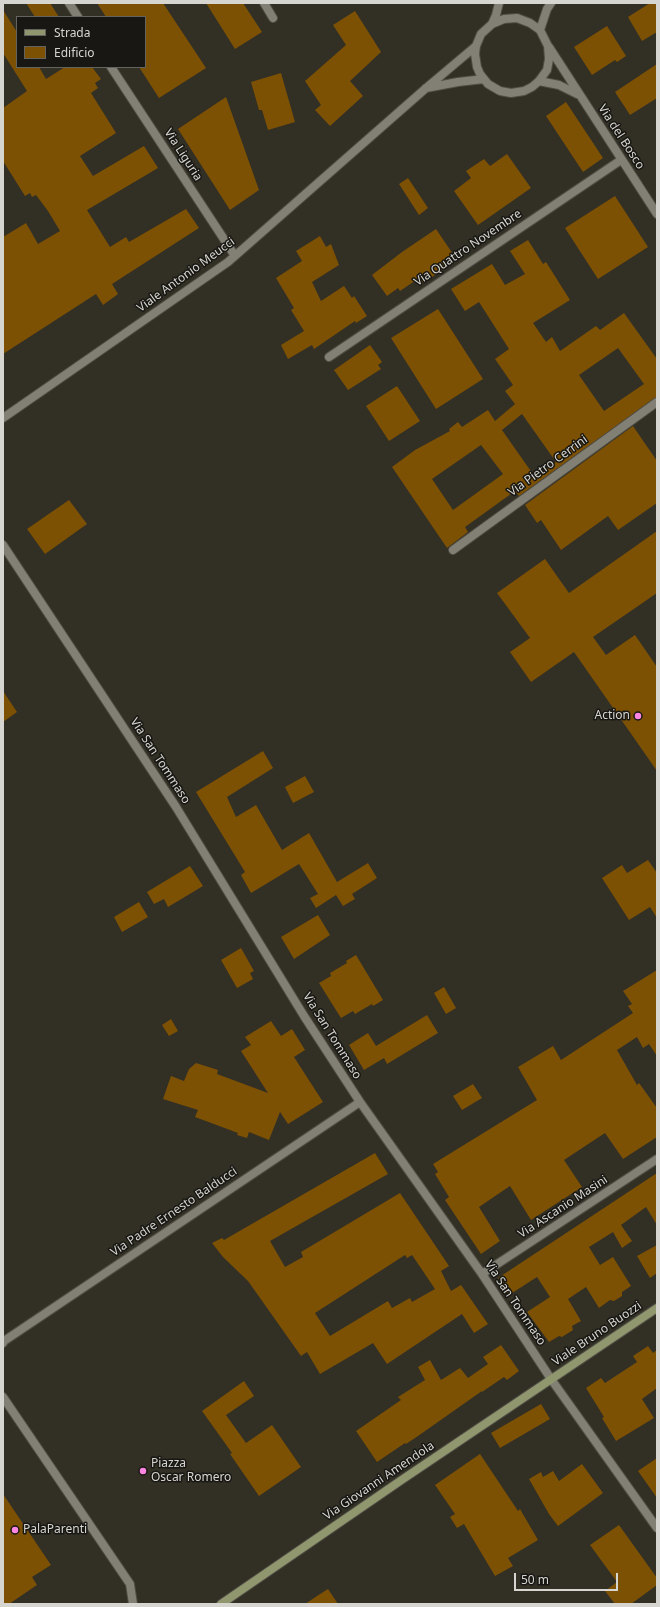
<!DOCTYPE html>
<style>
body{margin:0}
#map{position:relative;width:660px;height:1607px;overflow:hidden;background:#322f25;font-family:"Noto Sans",sans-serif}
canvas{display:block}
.frame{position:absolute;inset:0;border:4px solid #d7d5cf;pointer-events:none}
.legend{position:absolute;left:16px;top:16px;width:130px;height:52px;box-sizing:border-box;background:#181713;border:1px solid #64635e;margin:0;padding:5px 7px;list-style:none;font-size:12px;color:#d7d5cf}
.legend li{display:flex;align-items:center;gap:8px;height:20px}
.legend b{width:20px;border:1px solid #64635e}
.scale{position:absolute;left:514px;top:1573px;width:104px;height:18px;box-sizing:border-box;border:2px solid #d7d5cf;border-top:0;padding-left:5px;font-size:12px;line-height:14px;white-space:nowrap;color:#d7d5cf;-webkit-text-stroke:3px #181713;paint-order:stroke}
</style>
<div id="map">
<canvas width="660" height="1607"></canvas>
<div class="frame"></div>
<ul class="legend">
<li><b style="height:5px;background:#90966d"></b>Strada</li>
<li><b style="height:11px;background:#7d5103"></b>Edificio</li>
</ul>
<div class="scale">50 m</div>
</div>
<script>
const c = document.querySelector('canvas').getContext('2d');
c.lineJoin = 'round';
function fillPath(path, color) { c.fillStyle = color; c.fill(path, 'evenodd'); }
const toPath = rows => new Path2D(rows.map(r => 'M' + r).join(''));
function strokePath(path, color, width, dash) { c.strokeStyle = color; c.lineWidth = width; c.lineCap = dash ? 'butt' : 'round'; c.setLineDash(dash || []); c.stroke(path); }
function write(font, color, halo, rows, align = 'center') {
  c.font = font + ' "Noto Sans",sans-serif'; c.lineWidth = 3; c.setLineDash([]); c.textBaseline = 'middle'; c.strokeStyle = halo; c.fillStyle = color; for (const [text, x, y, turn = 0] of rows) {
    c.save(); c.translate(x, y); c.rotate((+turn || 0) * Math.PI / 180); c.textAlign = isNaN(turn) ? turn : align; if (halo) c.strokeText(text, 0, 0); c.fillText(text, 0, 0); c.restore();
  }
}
fillPath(toPath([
 [26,3,50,3,59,17,35,17],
 [97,3,163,3,206,68,159,98,139,67,145,67,145,17,106,17],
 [206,3,243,3,262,32,235,49],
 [650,3,657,3,657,32,642,41,628,17],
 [3,10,17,32,17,67,39,67,46,79,65,67,92,67,101,79,95,83,98,88,91,93,116,133,80,156,93,176,144,146,158,168,87,210,110,247,126,237,129,242,186,209,199,228,112,284,118,294,103,305,96,294,3,354,3,237,26,223,38,244,60,231,48,211,36,195,32,197,30,193,25,196,3,161,3,108,27,91,3,53],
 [355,11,381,52,350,81,363,96,330,126,315,110,321,105,305,81,346,45,333,25],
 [607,26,626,56,617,62,615,60,592,75,574,47],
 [657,64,657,98,630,115,615,92],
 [281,73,295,122,268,130,262,110,259,110,251,82],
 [226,97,259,190,230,210,178,129],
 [566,102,603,158,583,172,546,116],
 [507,154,531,188,478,225,454,191,471,178,466,171,484,159,490,166],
 [408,178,428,208,419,215,399,184],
 [615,196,648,247,598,279,565,228],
 [436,229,457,260,423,283,419,278,400,291,398,288,387,296,372,275,402,252],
 [320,236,326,247,331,244,339,265,312,282,321,301,344,286,352,298,354,296,367,316,356,323,355,321,314,349,312,345,288,359,281,345,304,331,291,310,294,308,276,278,302,261,296,251],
 [528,240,543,264,546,262,570,300,533,323,546,342,552,337,560,351,596,326,600,330,624,313,657,359,657,397,519,496,515,491,465,527,468,532,447,548,392,467,415,450,450,431,449,429,458,422,462,427,488,410,495,421,515,404,505,391,513,385,495,359,509,349,479,302,465,311,451,289,492,264,505,285,525,274,510,251],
 [618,348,644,384,604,411,579,375],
 [522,414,556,462,535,477,502,430],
 [481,445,503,474,453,510,432,479],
 [438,309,483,379,436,409,391,338],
 [370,345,382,362,378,365,381,369,348,390,334,370],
 [397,386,420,421,389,441,366,406],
 [633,426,657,461,657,503,618,530,608,516,561,550,541,520,537,523,525,505],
 [69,500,87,524,45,554,27,529],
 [657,531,657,593,593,637,606,655,635,635,657,667,657,771,574,652,531,682,510,652,530,638,497,593,545,559,569,593],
 [3,691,17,712,3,722],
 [263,751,273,768,227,797,236,817,256,805,282,850,309,833,337,882,368,863,377,878,352,894,355,899,343,906,336,895,316,908,310,898,318,894,299,864,251,893,241,875,245,872,196,792],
 [305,776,314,792,293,803,285,787],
 [648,860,657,873,657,918,650,907,629,920,602,878,622,865,627,873],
 [190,866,203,886,168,907,164,899,154,904,147,892],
 [139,902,148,917,122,932,114,917],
 [318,915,330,935,294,959,281,937],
 [241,948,254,971,250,973,253,979,237,988,221,960],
 [356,955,383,1000,373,1006,372,1004,355,1014,353,1011,341,1018,319,983,331,976,330,973,347,963,346,961],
 [657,970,657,1056,649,1044,643,1048,637,1037,617,1050,637,1085,639,1083,657,1108,657,1137,623,1159,605,1133,564,1160,582,1187,531,1220,510,1186,479,1207,500,1241,481,1254,445,1200,449,1197,435,1174,438,1172,433,1164,537,1100,518,1067,553,1046,561,1060,633,1013,628,1006,632,1004,623,991],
 [444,987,456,1008,446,1014,434,993],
 [427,1015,438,1033,387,1064,384,1058,364,1070,349,1045,368,1033,376,1046],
 [171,1019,178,1031,169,1036,162,1025],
 [271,1021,281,1036,292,1029,305,1050,294,1057,323,1102,288,1124,280,1112,269,1140,249,1132,247,1138,237,1135,238,1133,195,1117,198,1110,163,1099,171,1076,184,1081,189,1069,196,1063,218,1070,217,1074,268,1093,241,1051,251,1045,245,1037],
 [473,1084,482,1098,462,1110,453,1096],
 [375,1153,388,1174,270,1241,285,1267,303,1257,301,1252,400,1193,449,1266,441,1271,451,1291,461,1285,488,1324,474,1333,462,1314,387,1364,373,1343,320,1374,307,1352,301,1356,248,1281,223,1257,212,1243,222,1238,224,1240],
 [405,1255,407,1258,412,1255,435,1289,412,1302,410,1298,392,1308,388,1301,330,1336,315,1313],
 [657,1173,657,1225,646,1207,621,1225,632,1241,622,1248,613,1232,589,1247,600,1265,613,1257,631,1286,622,1292,622,1296,614,1301,610,1300,599,1308,586,1287,568,1299,581,1321,572,1326,573,1330,562,1337,559,1336,549,1342,527,1312,550,1297,537,1277,509,1295,498,1278],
 [657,1245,657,1273,650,1278,637,1256],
 [501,1345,519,1371,507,1380,504,1377,482,1392,482,1391,418,1436,406,1444,405,1443,377,1462,356,1431,401,1400,398,1397,425,1380,418,1367,430,1360,441,1380,460,1368,468,1378,488,1364,483,1357],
 [648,1346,653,1353,657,1350,657,1388,642,1399,654,1418,616,1441,602,1418,604,1417,586,1388,601,1378,605,1383,637,1362,633,1356],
 [244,1381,254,1396,226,1415,246,1443,272,1425,301,1467,259,1496,230,1454,232,1453,202,1411],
 [541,1404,550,1419,500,1448,491,1433],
 [480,1454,518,1511,520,1509,538,1540,508,1558,513,1566,495,1576,464,1524,457,1528,450,1517,455,1514,435,1485],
 [657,1458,657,1498,638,1471],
 [582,1464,603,1493,558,1526,549,1514,529,1479,541,1472,543,1477,553,1471,559,1481],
 [3,1494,51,1565,32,1577,37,1585,9,1604,3,1604],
 [619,1525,657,1578,657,1585,631,1604,615,1604,605,1591,617,1582,590,1545],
 [328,1589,338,1604,305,1604,317,1596]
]), '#7d5103');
const minor = toPath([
 [69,3,78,17],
 [264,3,273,18],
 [492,24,504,19,517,18,530,23,540,30,548,46,549,59,547,70,539,81,532,87,524,91,511,93,500,91,488,84,480,74,477,67,475,54,476,46,481,34,492,24,496,15,499,3],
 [540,30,547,9,551,3],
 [549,47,657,214],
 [111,67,235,256],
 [539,81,559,85,577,94],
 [426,88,458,82,484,79],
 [329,357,621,160],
 [3,418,228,262,425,89,476,46],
 [3,545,176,807,304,1016,360,1102,482,1274,551,1379,657,1528],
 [453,550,657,402],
 [482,1274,657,1159],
 [3,1343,4,1341,360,1102],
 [3,1397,130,1584,133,1604]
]);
const secondary = toPath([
 [221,1604,403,1479,657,1308]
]);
strokePath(minor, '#4f4c44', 10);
strokePath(secondary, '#4f4c44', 10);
strokePath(minor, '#828074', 8);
strokePath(secondary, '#90966d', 8);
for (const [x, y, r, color] of [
 [638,716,4,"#fd86e2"],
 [143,1471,4,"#fd86e2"],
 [15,1530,4,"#fd86e2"]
]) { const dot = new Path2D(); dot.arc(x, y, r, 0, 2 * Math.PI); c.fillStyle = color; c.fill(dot); strokePath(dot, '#181713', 1.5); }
write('12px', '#d7d5cf', '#181713', [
 ["Via del Bosco",621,137,57],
 ["Via Liguria",183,155,57],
 ["Via Quattro Novembre",468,248,-34],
 ["Viale Antonio Meucci",186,275,-36],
 ["Via Pietro Cerrini",548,466,-36],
 ["Via San Tommaso",160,761,57],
 ["Via San Tommaso",332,1036,58],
 ["Via Ascanio Masini",563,1207,-33],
 ["Via Padre Ernesto Balducci",174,1212,-34],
 ["Via San Tommaso",515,1303,56],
 ["Viale Bruno Buozzi",597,1334,-34],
 ["Via Giovanni Amendola",379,1481,-34]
]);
write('12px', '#d7d5cf', '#181713', [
 ["Action",630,716,"right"],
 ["Piazza",151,1464],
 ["Oscar Romero",151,1478],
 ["PalaParenti",23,1530]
], 'left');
</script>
